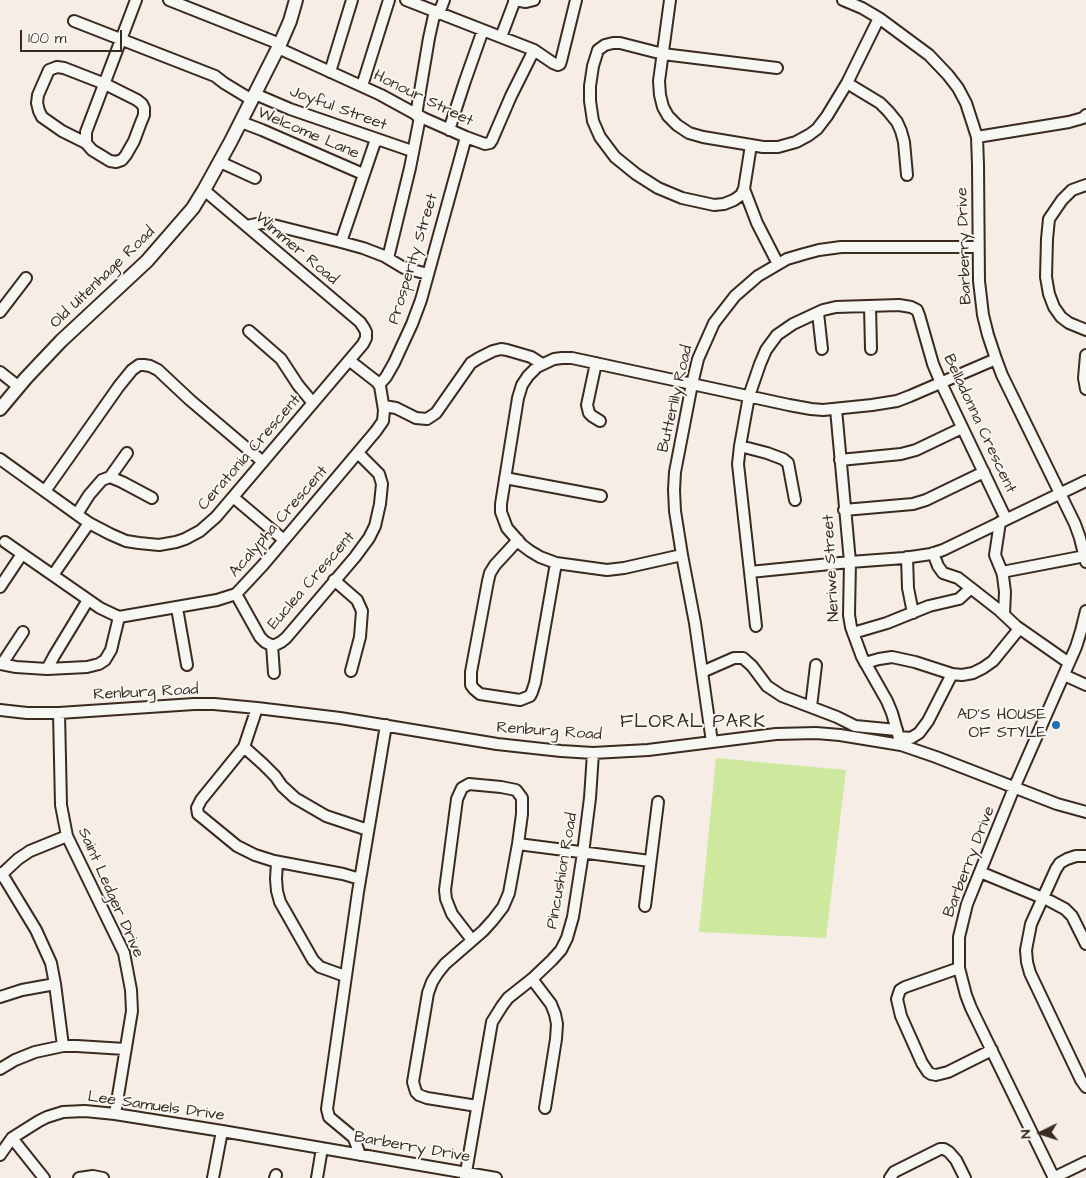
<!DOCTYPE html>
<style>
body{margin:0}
#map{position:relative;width:1086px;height:1178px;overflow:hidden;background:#f6ede7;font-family:"Architects Daughter",sans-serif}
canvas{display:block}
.north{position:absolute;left:1016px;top:1108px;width:50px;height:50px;-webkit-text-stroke:4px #f6f6f2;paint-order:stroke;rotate:266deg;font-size:14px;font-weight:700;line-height:20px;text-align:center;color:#3b2a1e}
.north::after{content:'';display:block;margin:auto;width:18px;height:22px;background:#3b2a1e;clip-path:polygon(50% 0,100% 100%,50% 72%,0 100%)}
.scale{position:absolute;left:20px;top:30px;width:102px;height:22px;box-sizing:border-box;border:2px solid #3b2a1e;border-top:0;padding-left:6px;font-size:15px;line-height:18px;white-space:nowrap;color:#3b2a1e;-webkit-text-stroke:4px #f6f6f2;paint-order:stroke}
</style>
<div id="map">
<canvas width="1086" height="1178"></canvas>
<div class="north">N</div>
<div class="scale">100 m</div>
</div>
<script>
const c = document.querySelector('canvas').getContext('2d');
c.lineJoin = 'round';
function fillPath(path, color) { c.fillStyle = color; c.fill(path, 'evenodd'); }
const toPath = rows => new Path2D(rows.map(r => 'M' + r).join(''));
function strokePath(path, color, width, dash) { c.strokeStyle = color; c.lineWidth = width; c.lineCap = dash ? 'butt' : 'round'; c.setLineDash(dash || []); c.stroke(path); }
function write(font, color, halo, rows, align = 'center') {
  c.font = font + ' "Architects Daughter",sans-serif'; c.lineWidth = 4; c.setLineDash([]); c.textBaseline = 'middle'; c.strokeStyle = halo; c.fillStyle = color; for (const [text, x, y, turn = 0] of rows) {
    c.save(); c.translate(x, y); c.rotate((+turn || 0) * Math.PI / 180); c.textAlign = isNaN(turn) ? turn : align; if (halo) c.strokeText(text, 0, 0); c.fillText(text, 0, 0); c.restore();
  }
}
fillPath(toPath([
 [716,758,846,770,826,938,699,932]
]), '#cee89e');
const minor = toPath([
 [169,0,280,44],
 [406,0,534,50,553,63,558,65,560,64,561,61,576,0],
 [514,0,526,2,534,0],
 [670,0,659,81,660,95,663,107,668,116,677,125,689,133,703,137,763,147,778,147,796,142,809,135,817,129,827,116,847,83,879,18],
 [843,0,862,8,879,18,929,55,948,75,958,88,966,103,977,137,978,165,979,281,983,315,988,335,996,359,1002,375,1075,524,1080,538,1086,562],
 [439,13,444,0],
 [74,21,215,76,224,83,252,100],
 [501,37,515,0],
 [278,48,381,95,423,118,466,137,485,144,490,143,492,140,511,96,534,50],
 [57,67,64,68,105,84,137,100,142,104,144,108,144,115,140,125,134,141,126,155,122,160,116,162,110,161,92,150,86,143,62,131,42,117,39,111,37,103,38,95,49,70,57,67],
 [330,72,352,0],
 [847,83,880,103,888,111,897,122,901,131,904,142,907,175],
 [362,86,389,0],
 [255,94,290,109,412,151],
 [416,115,429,38,435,11],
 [241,122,262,130,363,174],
 [449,130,465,81,483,30],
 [977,137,1069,122,1083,118,1086,115],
 [86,143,86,132,136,0],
 [751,145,744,189,741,195,734,200,724,204,714,205,682,198,658,188,636,174,615,157,600,137,593,121,590,101,590,86,593,66,598,50,605,45,613,43,620,43,663,54,777,68],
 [220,162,255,178],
 [1086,185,1072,190,1062,200,1049,219,1047,239,1046,277,1049,294,1054,307,1061,317,1069,323,1086,330],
 [744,189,757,223,778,264],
 [247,226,261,223,265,223,341,242,363,248,384,256,404,268,428,274],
 [341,242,376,139],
 [388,258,410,168,420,117],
 [870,306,871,349],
 [0,312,26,278],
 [818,313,822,349],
 [249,331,281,359,298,385,313,403],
 [1086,355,1084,378,1086,389],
 [596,363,587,405,589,413,592,416,600,421],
 [0,372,19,387],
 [379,385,386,377,394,363,412,324,421,300,466,137],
 [384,406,396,408,416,418,427,419,436,413,471,363,479,358,493,351,501,349,507,350,531,357,542,364],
 [836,409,850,562,849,615,851,627,862,657,887,701,892,713,901,745],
 [740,446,767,453,783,459,788,463,795,500],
 [0,459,89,523,110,534,126,541,139,543,159,545,176,542,185,539,200,531,216,517,363,344,366,338,366,332,364,328,360,322,204,190],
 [840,460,901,454,916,450,962,428],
 [110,477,127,453],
 [505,478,601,496],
 [45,491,119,386,132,370,139,365,144,365,150,366,158,370,190,400,263,462],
 [233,497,284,540],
 [844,510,913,504,926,500,984,472],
 [77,514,89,495,102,480,110,477,122,482,152,498],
 [1000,522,995,555,1002,572,1003,576,1005,592,1004,614],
 [518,540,495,565,490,573,488,581,471,672,471,685,474,689,480,694,520,700,530,696,532,692,535,683,556,563],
 [5,542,100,608,119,617,217,600,236,594,263,565,376,431,383,421,384,410,380,386,377,382,350,361],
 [933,553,938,566,943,573,958,578,999,610,1016,626,1069,663],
 [682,555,624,568,607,570,556,563,540,557,530,551,522,545,507,528,501,512,501,504,518,398,522,385,528,376,537,367,554,359,562,358,572,358,789,405,811,409,823,410,872,405,897,401,910,396,996,359],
 [907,557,908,588,913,613],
 [750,572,850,562,904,558,931,554,943,550,1086,481],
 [1002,572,1085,556],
 [53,575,89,523],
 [334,580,357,600,362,611,360,637,351,671],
 [0,587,22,554],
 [236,594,260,637,265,642,271,645,275,645,281,642,286,638,355,557,369,538,375,526,380,504,382,484,379,474,358,453],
 [177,608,187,665],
 [756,626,738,464,740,446,749,396,760,364,766,350,777,335,793,324,823,310,836,307,899,305,911,307,917,310,919,315,933,364,941,383,1006,519],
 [853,633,887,623,929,606,959,599,971,588],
 [272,645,274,673],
 [865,663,879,659,892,657,915,662,952,674,962,675,973,673,983,668,993,661,1019,629],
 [0,664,16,667,47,669,87,667,99,664,105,660,111,650,119,617],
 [2,664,23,632],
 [47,669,54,656,88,600],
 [702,672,734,658,743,658,752,666,767,686,782,696,837,717,855,726,897,730],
 [1064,675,1086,685],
 [811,707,816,665],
 [257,708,244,747,201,800,197,808,198,814,237,846,255,855,274,861,343,874,360,879],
 [0,710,27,713,59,713,194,704,214,704,257,708,340,718,497,744,561,751,593,753,648,750,776,734,816,733,840,735,901,745,936,757,1057,804,1086,812],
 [59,713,61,805,67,836,124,953,131,990,132,1011,115,1114],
 [899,737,911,738,919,733,928,721,952,674],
 [712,742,695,623,682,555,675,511,674,490,675,472,692,384,698,359,714,323,735,296,758,276,787,259,804,254,819,250,841,247,978,247],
 [244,747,263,764,275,776,282,786,295,798,326,816,368,830],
 [518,844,650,861],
 [1086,856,1076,856,1067,859,1060,863,1056,869,1031,924,1026,950,1027,962,1030,973,1081,1080,1086,1087],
 [277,862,276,879,277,891,280,902,313,960,320,967,345,976],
 [980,872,1050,901,1065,909,1072,916,1086,944],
 [0,873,5,879,36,930,51,963,55,984,63,1046],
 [2,874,18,859,30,851,67,836],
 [645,906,658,802],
 [472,940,452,914,446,899,445,890,457,799,462,788,469,784,501,787,516,790,522,798,522,814,518,844,509,893,503,907,493,920,483,931,445,964,437,974,432,982,428,993,413,1082,416,1092,419,1095,427,1098,477,1106],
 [959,968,905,987,900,990,897,999,901,1016,922,1063,928,1072,931,1074,936,1075,948,1072,992,1050],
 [532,979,551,1004,555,1014,557,1024,556,1039,545,1108],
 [0,997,22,990,55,984],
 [0,1069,15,1060,35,1052,63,1046,77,1046,125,1049],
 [12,1138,44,1178],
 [0,1155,12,1138,39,1121,47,1117,63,1112,85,1111,115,1114,222,1131,496,1178],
 [360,1155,355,1141,353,1137,329,1117,327,1109,358,892,386,725],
 [79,1178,93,1176,103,1178],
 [213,1178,222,1131],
 [275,1178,276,1175],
 [317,1178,322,1148],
 [465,1178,492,1022,502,1006,508,998,532,979,552,960,561,950,567,938,573,917,583,853,590,798,593,753],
 [890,1178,894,1172,940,1149,944,1149,949,1152,956,1160,965,1178],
 [1053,1178,1086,1162],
 [1054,1178,971,1008,966,995,959,968,959,937,967,904,1014,788,1076,647,1081,631,1086,611]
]);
const major = toPath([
 [0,409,26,378,61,341,147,261,193,208,204,190,231,141,280,44,290,21,296,0]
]);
strokePath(minor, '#3b2a1e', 14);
strokePath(major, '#3b2a1e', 16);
strokePath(minor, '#f6f6f2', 10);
strokePath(major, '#f6f6f2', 12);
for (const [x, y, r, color] of [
 [1056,725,5,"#1f6fb2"]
]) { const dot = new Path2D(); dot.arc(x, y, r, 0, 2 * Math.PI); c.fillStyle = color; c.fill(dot); strokePath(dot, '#f6f6f2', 2); }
write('16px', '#3b2a1e', '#f6f6f2', [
 ["Honour Street",423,99,26],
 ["Joyful Street",338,109,20],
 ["Welcome Lane",308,134,23],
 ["Barberry Drive",965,246,-92],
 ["Wimmer Road",296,249,40],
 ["Prosperity Street",414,259,-73],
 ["Old Uitenhage Road",103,278,-44],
 ["Butterlily Road",676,399,-77],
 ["Belladonna Crescent",979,424,65],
 ["Ceratonia Crescent",250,453,-49],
 ["Acalypha Crescent",279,522,-49],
 ["Neriwe Street",832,568,-93],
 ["Euclea Crescent",312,581,-49],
 ["Renburg Road",146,693,-3],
 ["Renburg Road",549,732,4],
 ["Barberry Drive",970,862,-69],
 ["Pincushion Road",563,871,-80],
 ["Saint Ledger Drive",110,893,66],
 ["Lee Samuels Drive",156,1107,8],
 ["Barberry Drive",412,1148,10]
]);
write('16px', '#3b2a1e', '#f6f6f2', [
 ["AD'S HOUSE",1046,716],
 ["OF STYLE",1046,734]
], 'right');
c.letterSpacing = '1px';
write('19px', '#3b2a1e', '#f6f6f2', [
 ["FLORAL PARK",693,723]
]);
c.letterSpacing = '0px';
</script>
